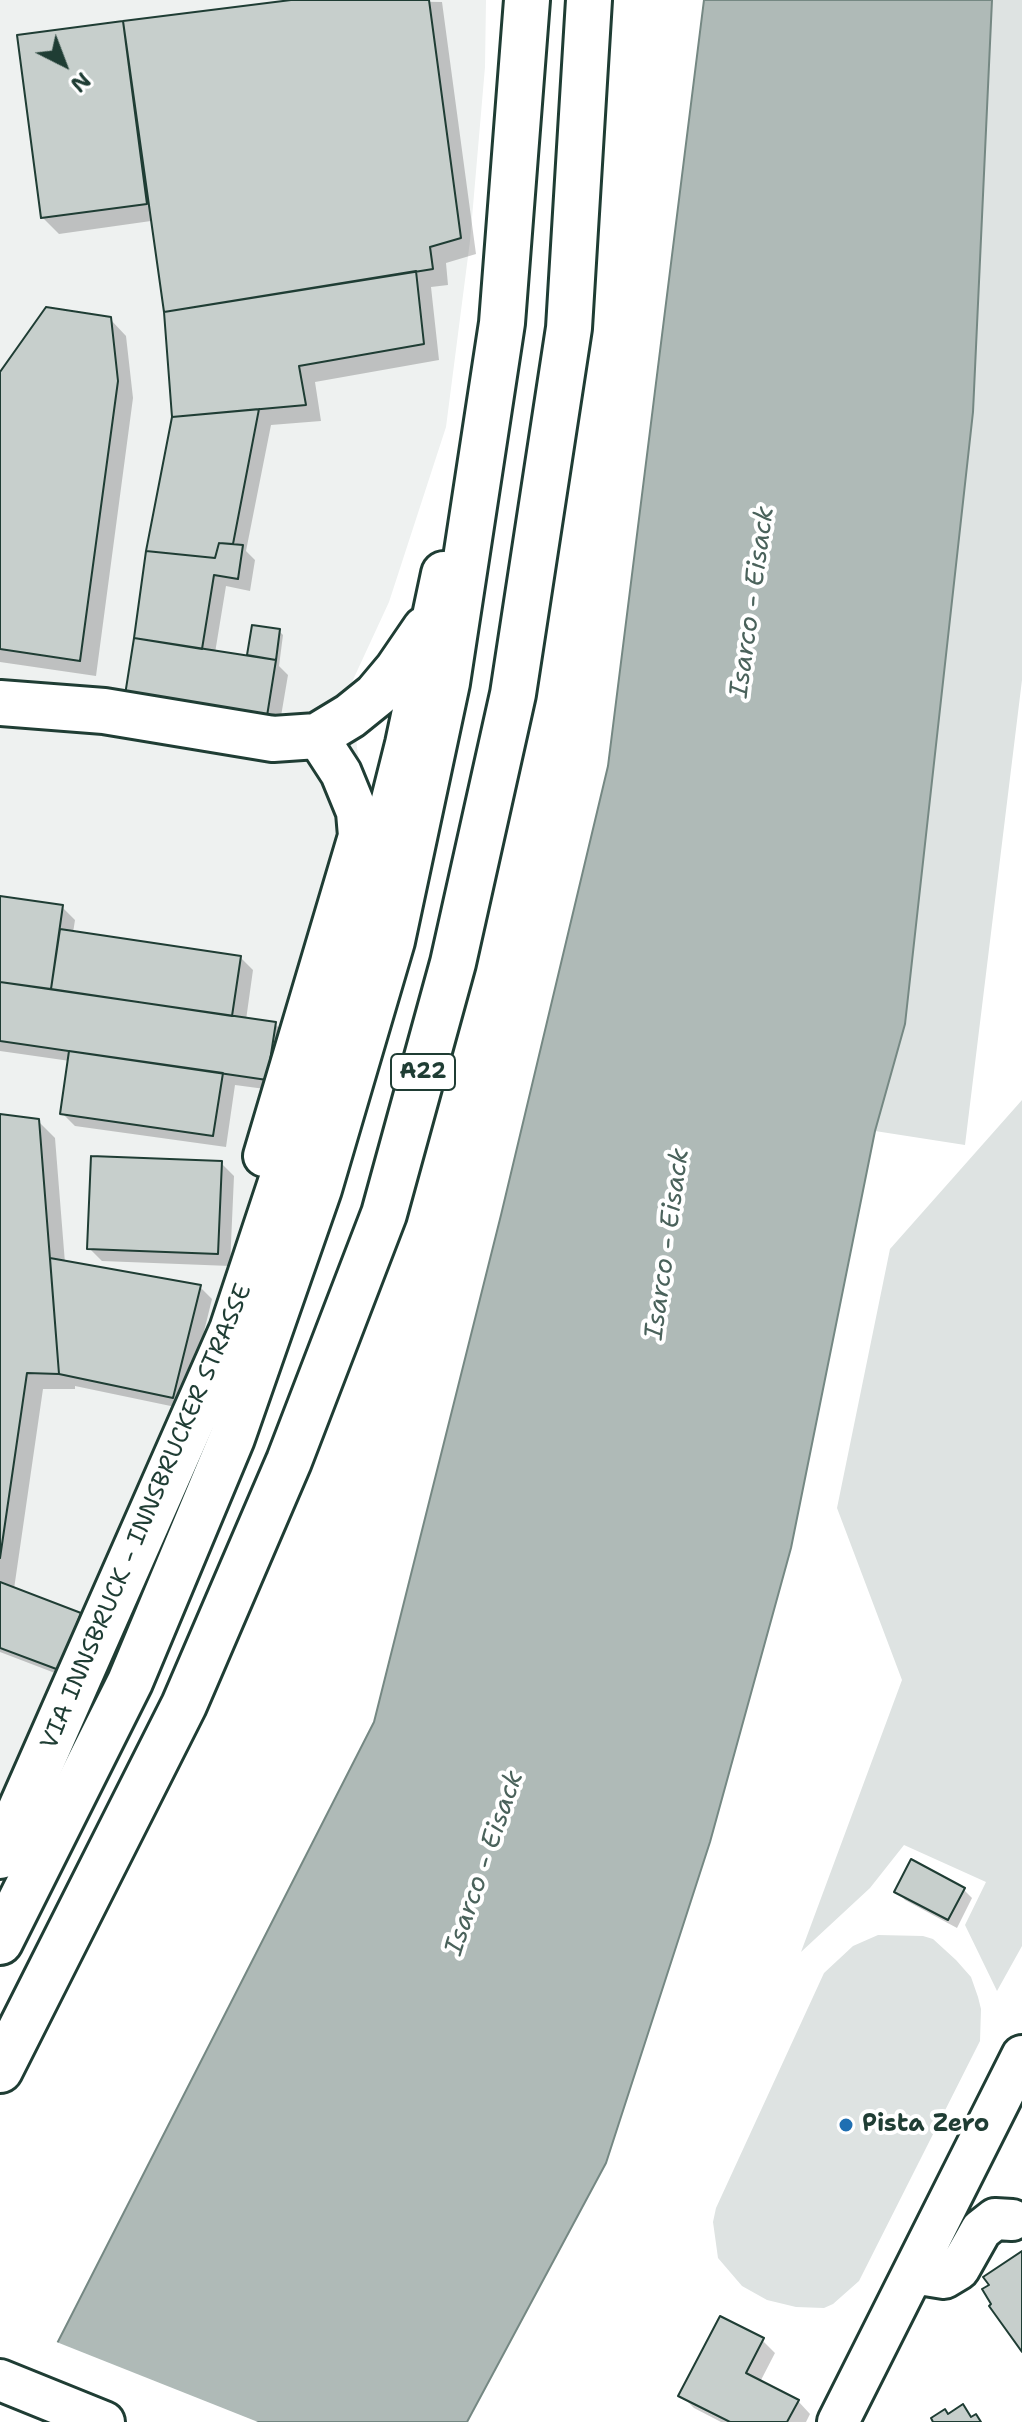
<!DOCTYPE html>
<style>
body{margin:0}
#map{position:relative;width:1022px;height:2422px;overflow:hidden;background:#fff;font-family:"Shantell Sans",sans-serif}
canvas{display:block}
.north{position:absolute;left:24px;top:24px;width:80px;height:80px;-webkit-text-stroke:6px #fff;paint-order:stroke;rotate:138deg;font-size:22px;font-weight:700;line-height:32px;text-align:center;color:#1f3d34}
.north::after{content:'';display:block;margin:auto;width:28px;height:36px;background:#1f3d34;clip-path:polygon(50% 0,100% 100%,50% 72%,0 100%)}
</style>
<div id="map">
<canvas width="1022" height="2422"></canvas>
<div class="north">N</div>
</div>
<script>
const c = document.querySelector('canvas').getContext('2d');
c.lineJoin = 'round';
function fillPath(path, color) { c.fillStyle = color; c.fill(path, 'evenodd'); }
const toPath = rows => new Path2D(rows.map(r => 'M' + r).join(''));
function strokePath(path, color, width, dash) { c.strokeStyle = color; c.lineWidth = width; c.lineCap = dash ? 'butt' : 'round'; c.setLineDash(dash || []); c.stroke(path); }
function write(font, color, halo, rows, align = 'center') {
  c.font = font + ' "Shantell Sans",sans-serif'; c.lineWidth = 8; c.setLineDash([]); c.textBaseline = 'middle'; c.strokeStyle = halo; c.fillStyle = color; for (const [text, x, y, turn = 0] of rows) {
    c.save(); c.translate(x, y); c.rotate((+turn || 0) * Math.PI / 180); c.textAlign = isNaN(turn) ? turn : align; if (halo) c.strokeText(text, 0, 0); c.fillText(text, 0, 0); c.restore();
  }
}
fillPath(toPath([
 [0,0,486,0,485,67,470,241,446,427,389,602,352,682,357,748,369,813,296,1076,213,1331,0,1812]
]), '#eef1f0');
fillPath(toPath([
 [992,0,1022,0,1022,680,965,1145,875,1131,905,1024,973,412],
 [1022,1100,1022,1946,997,1991,965,1925,986,1882,904,1845,870,1888,801,1952,902,1680,837,1508,890,1249],
 [878,1935,923,1936,933,1939,956,1960,971,1977,978,1997,981,2009,980,2041,859,2281,833,2304,824,2308,796,2307,767,2300,742,2286,718,2258,713,2222,716,2208,824,1973,853,1946]
]), '#dee3e2');
const water = toPath([
 [704,0,992,0,973,412,905,1024,875,1131,791,1548,710,1842,606,2163,467,2422,17,2422,374,1722,501,1215,608,766,704,0]
]);
fillPath(water, '#afbab7');
strokePath(water, '#758883', 2);
fillPath(toPath([
 [54,2341,258,2422,13,2422]
]), '#fff');
fillPath(toPath([
 [309,0,442,2,476,254,446,263,448,285,431,287,439,360,315,382,321,421,271,425,246,551,255,560,250,591,226,586,215,653,253,658,249,655,279,631,283,635,279,666,288,675,279,728,140,707,174,417,166,312,151,221,59,234,42,217,19,37],
 [110,319,126,336,133,398,96,676,0,662,0,376],
 [0,898,62,907,75,920,73,933,240,957,253,970,246,1020,275,1024,288,1037,280,1091,235,1085,226,1147,75,1126,62,1113,70,1061,0,1051],
 [0,1116,38,1121,55,1138,65,1263,200,1287,212,1299,185,1409,75,1386,75,1389,43,1389,14,1589,80,1614,88,1623,68,1678,0,1652],
 [221,1163,234,1176,230,1266,102,1261,89,1248],
 [964,1890,972,1898,957,1928,905,1900,897,1891],
 [762,2340,775,2353,760,2382,798,2401,810,2414,806,2422,721,2422,694,2408,681,2395]
]), '#0003');
const building = toPath([
 [291,0,429,0,461,238,430,247,433,269,164,312,123,21,291,0],
 [123,21,147,204,41,218,17,35,123,21],
 [416,271,424,344,299,366,306,405,172,417,164,312,416,271],
 [46,307,111,317,118,381,80,661,0,649,0,372,46,307],
 [259,409,233,544,219,543,215,558,146,551,172,417,259,409],
 [219,543,243,545,238,579,214,575,202,649,134,638,146,551,215,558,219,543],
 [252,625,280,629,276,660,247,655,252,625],
 [134,638,276,660,267,716,125,695,134,638],
 [0,896,63,905,51,989,0,982,0,896],
 [60,929,241,956,232,1016,51,989,60,929],
 [0,982,276,1022,267,1080,0,1041,0,982],
 [69,1051,223,1073,213,1136,60,1114,69,1051],
 [0,1114,39,1119,59,1374,27,1373,0,1558,0,1114],
 [91,1156,222,1161,218,1254,87,1249,91,1156],
 [50,1258,201,1285,173,1398,59,1374,50,1258],
 [0,1582,81,1613,59,1670,0,1648,0,1582],
 [911,1859,965,1888,948,1920,894,1892,911,1859],
 [1022,2251,1022,2352,989,2306,991,2304,982,2289,989,2285,983,2277,1022,2251],
 [720,2316,764,2338,746,2373,799,2400,787,2422,730,2422,678,2396,720,2316],
 [963,2404,971,2417,976,2414,981,2422,933,2422,931,2418,945,2409,948,2414,963,2404]
]);
fillPath(building, '#c7cfcc');
strokePath(building, '#1f3d34', 2);
const minor = toPath([
 [264,1156,359,836,357,812,341,773,317,736],
 [913,2273,944,2278,959,2269,981,2230,995,2219,1012,2220],
 [0,2380,104,2422],
 [838,2422,1022,2056]
]);
const major = toPath([
 [0,703,104,711,273,739,317,736,350,716,376,695,397,670,425,629],
 [0,1856,232,1330,351,971,408,744,444,574]
]);
const highway = toPath([
 [0,1942,130,1682,232,1438,319,1189,392,941,447,683,502,323,527,0],
 [0,2070,184,1705,289,1461,384,1214,453,963,513,694,569,328,589,0]
]);
strokePath(minor, '#1f3d34', 46);
strokePath(major, '#1f3d34', 50);
strokePath(highway, '#1f3d34', 50);
strokePath(minor, '#fff', 40);
strokePath(major, '#fff', 44);
strokePath(highway, '#fff', 44);
for (const [x, y, r, color] of [
 [846,2125,8,"#1f6fb2"]
]) { const dot = new Path2D(); dot.arc(x, y, r, 0, 2 * Math.PI); c.fillStyle = color; c.fill(dot); strokePath(dot, '#fff', 3); }
for (const [x, y, w] of [
 [423,1072,64]
]) { const box = new Path2D(); box.roundRect(x - w / 2, y - 18, w, 36, 6); c.fillStyle = '#fff'; c.fill(box); strokePath(box, '#1f3d34', 2); }
write('bold 22px', '#1f3d34', null, [
 ["A22",423,1072]
]);
write('24px', '#1f3d34', '#fff', [
 ["VIA INNSBRUCK - INNSBRUCKER STRASSE",147,1517,-67]
]);
write('bold 24px', '#1f3d34', '#fff', [
 ["Pista Zero",862,2125]
], 'left');
write('italic 26px', '#4a625b', '#fff', [
 ["Isarco - Eisack",753,602,-82],
 ["Isarco - Eisack",668,1244,-82],
 ["Isarco - Eisack",485,1863,-71]
]);
</script>
